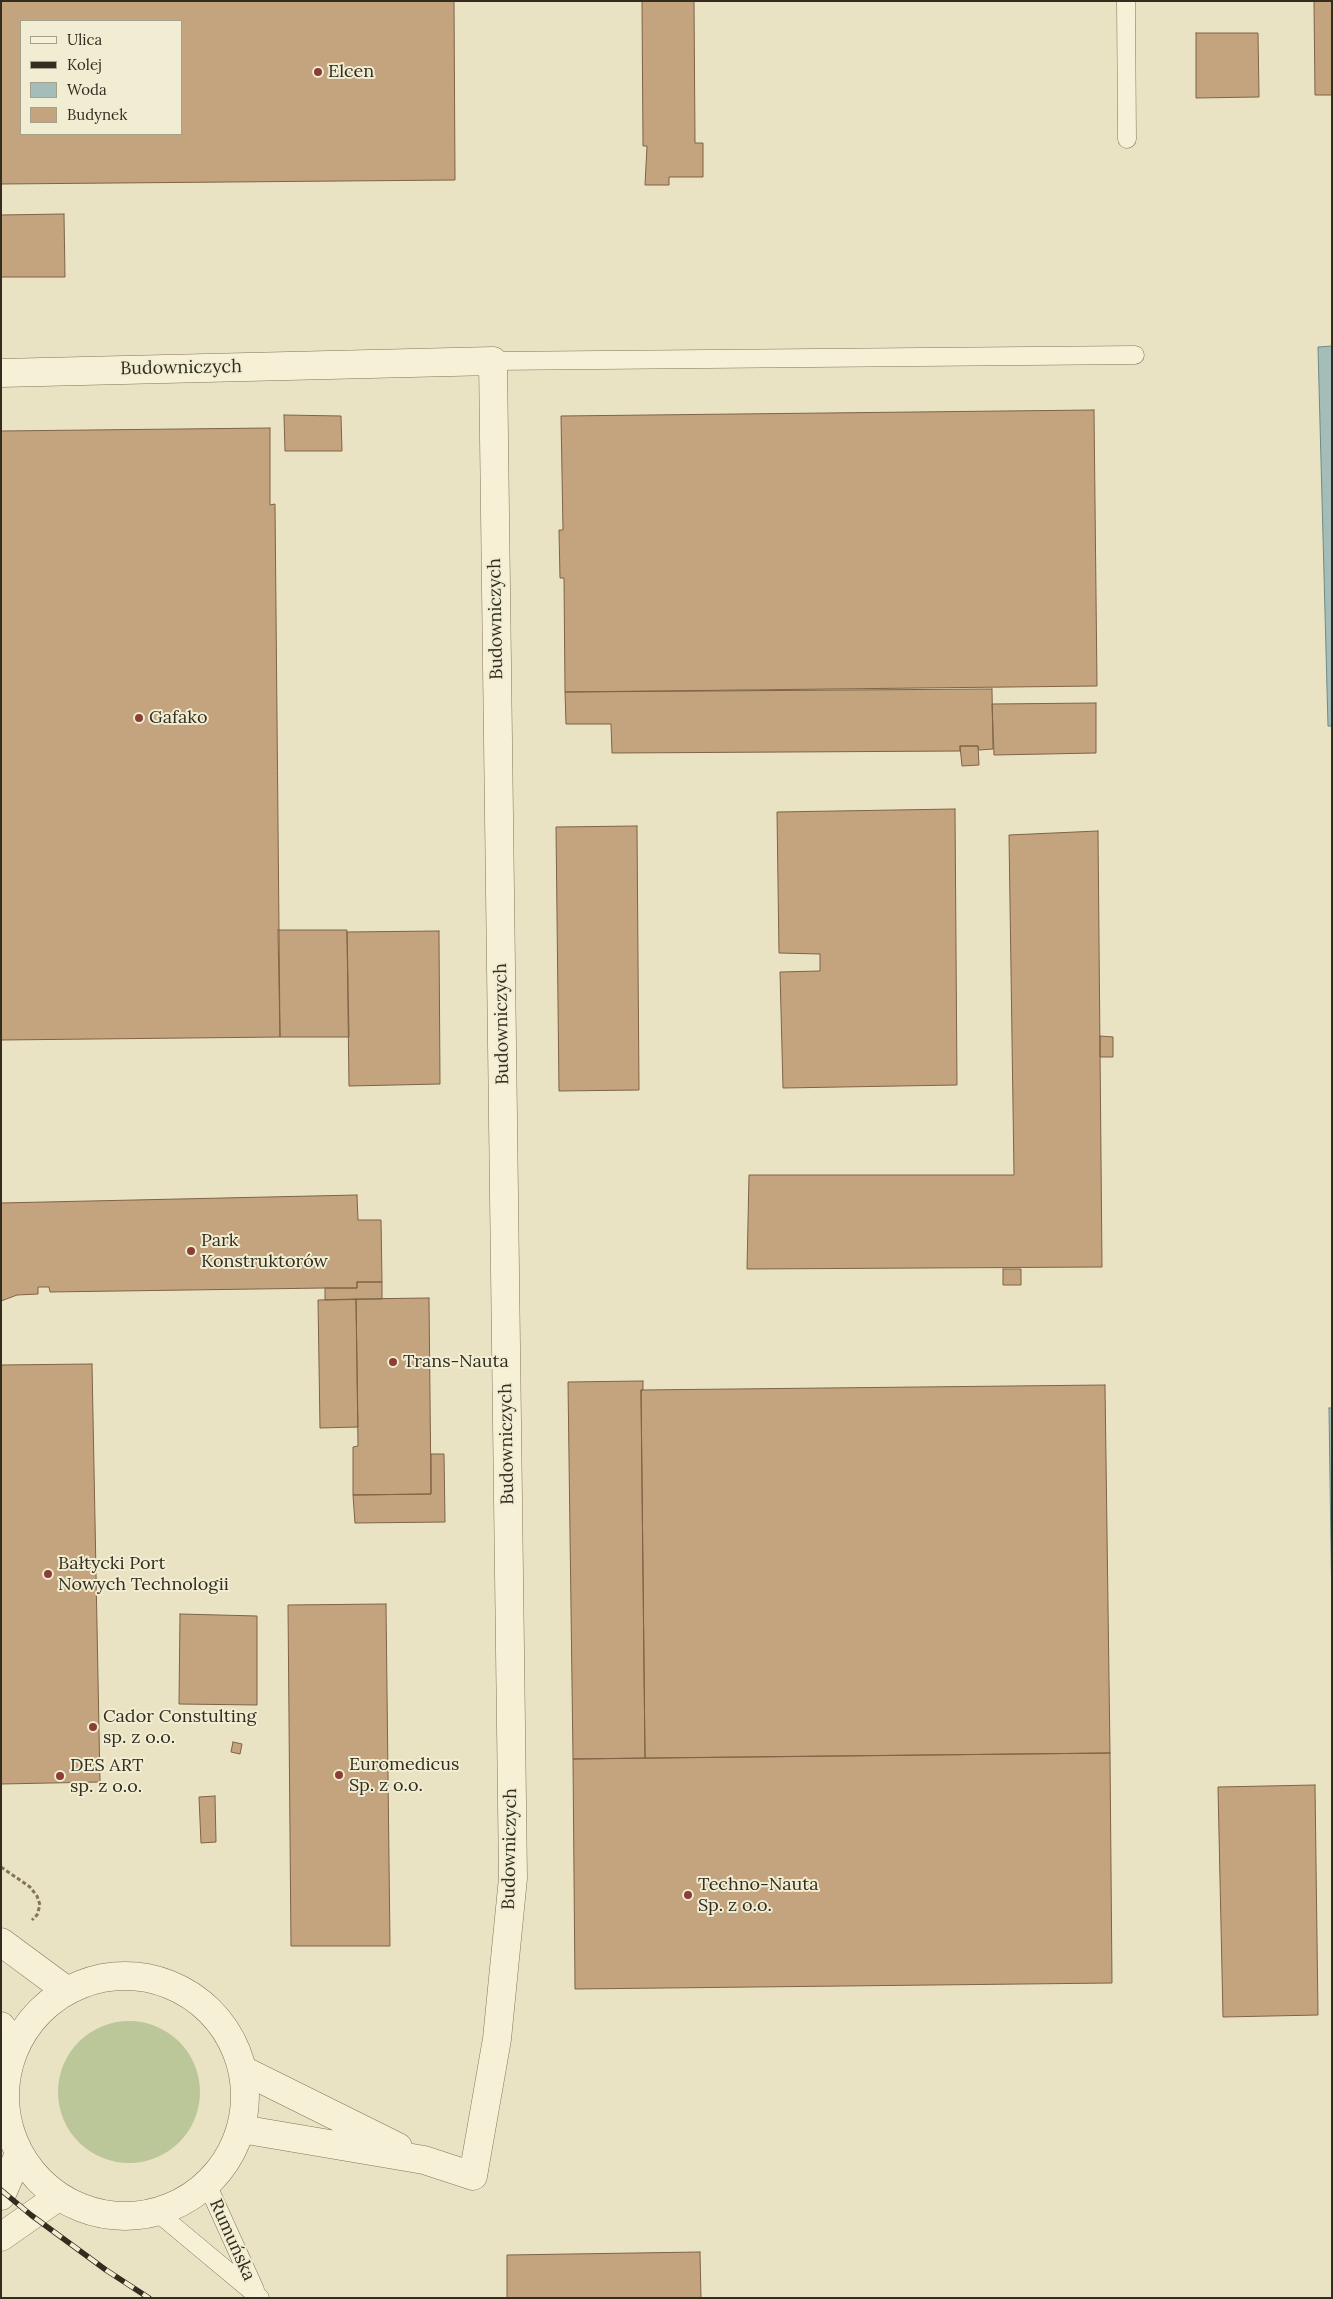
<!DOCTYPE html>
<meta charset="utf-8">
<style>
body{margin:0}
#map{position:relative;width:1333px;height:2299px;overflow:hidden;background:#e9e3c4;font-family:Lora,serif}
canvas{display:block}
.frame{position:absolute;inset:0;border:2px solid #332c1f;pointer-events:none}
.legend{position:absolute;left:20px;top:20px;width:162px;height:115px;box-sizing:border-box;background:#f1edd3;border:1px solid #a5a08b;margin:0;padding:6px 9px;list-style:none;font-size:15px;color:#332c1f}
.legend li{display:flex;align-items:center;gap:10px;height:25px}
.legend b{width:25px;border:1px solid #a5a08b}
</style>
<div id="map">
<canvas width="1333" height="2299"></canvas>
<div class="frame"></div>
<ul class="legend">
<li><b style="height:6px;background:#f5f0d6"></b>Ulica</li>
<li><b style="height:6px;background:#332c1f"></b>Kolej</li>
<li><b style="height:14px;background:#a5bdb9"></b>Woda</li>
<li><b style="height:14px;background:#c3a47e"></b>Budynek</li>
</ul>
</div>
<script>
const c = document.querySelector('canvas').getContext('2d');
c.lineJoin = 'round';
function fillPath(path, color) { c.fillStyle = color; c.fill(path, 'evenodd'); }
const toPath = rows => new Path2D(rows.map(r => 'M' + r).join(''));
function strokePath(path, color, width, dash) { c.strokeStyle = color; c.lineWidth = width; c.lineCap = dash ? 'butt' : 'round'; c.setLineDash(dash || []); c.stroke(path); }
function write(font, color, halo, rows, align = 'center') {
  c.font = font + ' Lora,serif'; c.lineWidth = 4; c.setLineDash([]); c.textBaseline = 'middle'; c.strokeStyle = halo; c.fillStyle = color; for (const [text, x, y, turn = 0] of rows) {
    c.save(); c.translate(x, y); c.rotate((+turn || 0) * Math.PI / 180); c.textAlign = isNaN(turn) ? turn : align; if (halo) c.strokeText(text, 0, 0); c.fillText(text, 0, 0); c.restore();
  }
}
fillPath(toPath([
 '58 2092a71 71 0 1 1 142 0a71 71 0 1 1-142 0Z'
]), '#bbc699');
const water = toPath([
 [1332,346,1332,726,1328,726,1318,347,1332,346],
 [1329,1408,1332,1408,1332,1614,1329,1408]
]);
fillPath(water, '#a5bdb9');
strokePath(water, '#6d8a86', 1);
const building = toPath([
 [1,1,454,1,455,180,1,184,1,1],
 [21,21,181,21,181,134,21,134,21,21],
 [642,1,694,1,695,143,703,143,703,177,669,177,669,185,645,185,647,146,643,146,642,1],
 [1314,1,1332,1,1332,95,1315,95,1314,1],
 [1196,33,1258,33,1259,97,1196,98,1196,33],
 [64,214,65,277,1,277,1,215,64,214],
 [1094,410,1097,686,565,692,564,578,560,578,559,530,563,530,561,416,1094,410],
 [284,415,341,416,342,451,285,451,284,415],
 [270,428,270,505,275,504,280,1037,1,1040,1,431,270,428],
 [992,689,993,749,979,750,978,746,960,746,960,751,612,753,611,724,566,724,565,692,992,689],
 [1096,703,1096,753,994,755,992,704,1096,703],
 [960,746,978,746,979,765,962,766,960,746],
 [955,809,957,1085,783,1088,780,972,820,971,820,954,779,953,777,812,955,809],
 [637,826,639,1090,559,1091,556,827,637,826],
 [1098,831,1102,1267,747,1269,749,1175,1014,1175,1009,835,1098,831],
 [278,930,347,930,349,1037,280,1037,278,930],
 [439,931,440,1084,349,1086,347,932,439,931],
 [1100,1036,1113,1037,1113,1057,1100,1057,1100,1036],
 [357,1195,358,1220,381,1220,382,1282,357,1282,357,1288,325,1288,50,1292,49,1287,38,1287,38,1294,17,1295,1,1301,1,1203,357,1195],
 [1003,1269,1021,1269,1021,1285,1003,1285,1003,1269],
 [357,1282,382,1282,382,1299,325,1300,325,1288,357,1288,357,1282],
 [429,1298,431,1494,353,1495,353,1447,358,1446,356,1299,429,1298],
 [356,1299,358,1427,320,1428,318,1300,356,1299],
 [92,1364,100,1782,1,1784,1,1365,92,1364],
 [643,1381,643,1390,641,1390,645,1758,573,1759,568,1382,643,1381],
 [1105,1385,1110,1753,645,1758,641,1390,1105,1385],
 [431,1454,444,1454,445,1522,355,1523,353,1495,431,1494,431,1454],
 [386,1604,390,1946,291,1946,288,1605,386,1604],
 [180,1614,257,1616,257,1705,179,1704,180,1614],
 [233,1742,242,1744,240,1754,231,1752,233,1742],
 [1110,1753,1112,1983,575,1989,573,1759,1110,1753],
 [1315,1785,1318,2015,1223,2017,1218,1787,1315,1785],
 [215,1796,216,1842,201,1843,199,1797,215,1796],
 [700,2252,701,2298,507,2298,507,2255,700,2252]
]);
fillPath(building, '#c3a47e');
strokePath(building, '#7e6345', 1);
const service = toPath([
 [1126,1,1127,139],
 [493,361,1135,355],
 [207,2184,255,2290],
 [158,2213,260,2298]
]);
const minor = toPath([
 [1,373,493,361,513,1878,497,2039,473,2176,424,2160,241,2129],
 [1,1942,66,1990],
 [1,2026,15,2045],
 [243,2070,398,2147]
]);
const tertiary = toPath([
 '5 2096a120 120 0 1 1 240 0a120 120 0 1 1-240 0Z',
 [1,2196,19,2154],
 [1,2237,58,2197]
]);
strokePath(service, '#82755c', 19);
strokePath(minor, '#82755c', 29);
strokePath(tertiary, '#82755c', 29);
strokePath(toPath([
 [1,1867,30,1887,37,1896,40,1905,37,1915,32,1920]
]), '#82755c', 3, [4, 2.5]);
strokePath(service, '#f5f0d6', 18);
strokePath(minor, '#f5f0d6', 28);
strokePath(tertiary, '#f5f0d6', 28);
const rail = toPath([
 [1,2190,31,2215,106,2270,149,2298]
]);
strokePath(rail, '#332c1f', 5.5);
strokePath(rail, '#f1edd3', 4, [11]);
for (const [x, y, r, color] of [
 [318,72,5,"#8b3e33"],
 [139,718,5,"#8b3e33"],
 [191,1251,5,"#8b3e33"],
 [393,1362,5,"#8b3e33"],
 [48,1574,5,"#8b3e33"],
 [93,1727,5,"#8b3e33"],
 [339,1775,5,"#8b3e33"],
 [60,1776,5,"#8b3e33"],
 [688,1895,5,"#8b3e33"]
]) { const dot = new Path2D(); dot.arc(x, y, r, 0, 2 * Math.PI); c.fillStyle = color; c.fill(dot); strokePath(dot, '#f1edd3', 2); }
write('18px', '#332c1f', '#f1edd3', [
 ["Elcen",328,72],
 ["Gafako",149,718],
 ["Park",201,1241],
 ["Konstruktorów",201,1262],
 ["Trans-Nauta",403,1362],
 ["Bałtycki Port",58,1564],
 ["Nowych Technologii",58,1585],
 ["Cador Constulting",103,1717],
 ["sp. z o.o.",103,1738],
 ["Euromedicus",349,1765],
 ["Sp. z o.o.",349,1786],
 ["DES ART",70,1766],
 ["sp. z o.o.",70,1787],
 ["Techno-Nauta",698,1885],
 ["Sp. z o.o.",698,1906]
], 'left');
write('18px', '#332c1f', '#f1edd3', [
 ["Budowniczych",181,368,-1],
 ["Budowniczych",496,619,-91],
 ["Budowniczych",502,1024,-91],
 ["Budowniczych",507,1444,-91],
 ["Budowniczych",510,1849,-89],
 ["Rumuńska",232,2240,66]
]);
</script>
